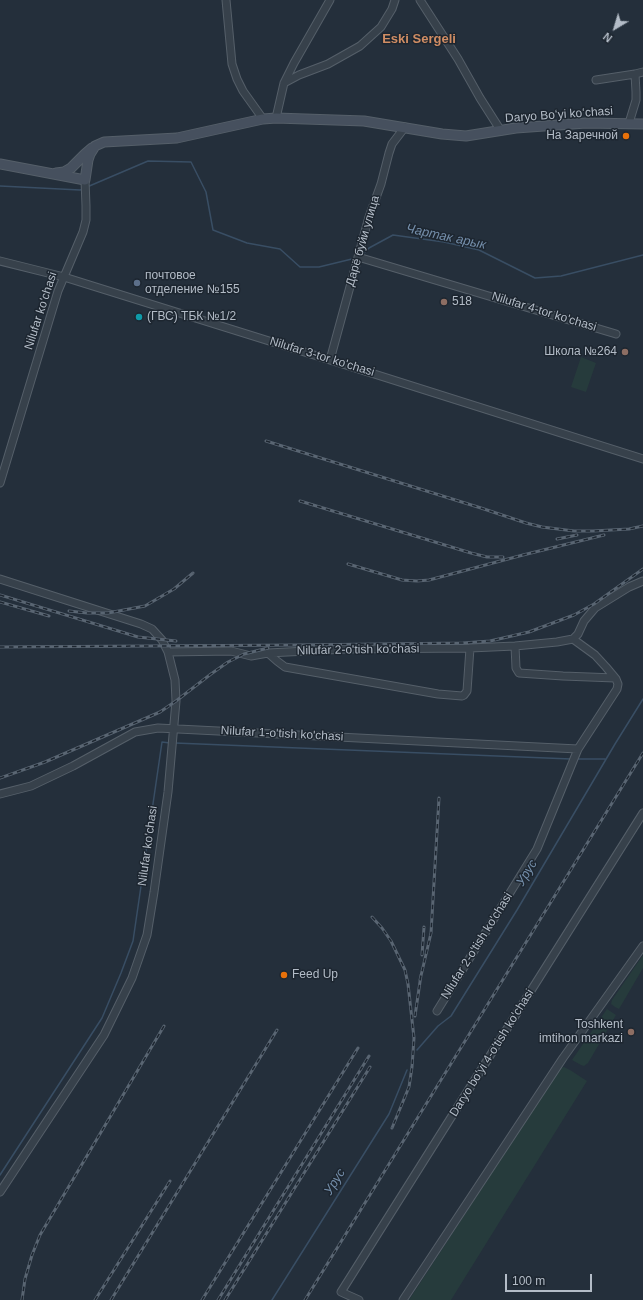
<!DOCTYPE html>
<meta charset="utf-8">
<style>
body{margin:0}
#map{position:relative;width:643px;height:1300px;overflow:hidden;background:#242f3b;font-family:Helvetica,sans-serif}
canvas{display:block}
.north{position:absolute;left:595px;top:8px;width:40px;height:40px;-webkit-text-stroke:3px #1d2630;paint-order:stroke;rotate:218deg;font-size:11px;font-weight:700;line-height:16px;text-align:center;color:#b3bcc7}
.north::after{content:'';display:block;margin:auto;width:14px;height:18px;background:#b3bcc7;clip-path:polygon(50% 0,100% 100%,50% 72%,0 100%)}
.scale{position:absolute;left:505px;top:1274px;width:87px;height:18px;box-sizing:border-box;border:2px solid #b3bcc7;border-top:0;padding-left:5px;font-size:12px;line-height:14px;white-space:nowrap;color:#b3bcc7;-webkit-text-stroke:3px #1d2630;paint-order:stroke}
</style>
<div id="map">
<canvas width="643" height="1300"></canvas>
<div class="north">N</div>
<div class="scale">100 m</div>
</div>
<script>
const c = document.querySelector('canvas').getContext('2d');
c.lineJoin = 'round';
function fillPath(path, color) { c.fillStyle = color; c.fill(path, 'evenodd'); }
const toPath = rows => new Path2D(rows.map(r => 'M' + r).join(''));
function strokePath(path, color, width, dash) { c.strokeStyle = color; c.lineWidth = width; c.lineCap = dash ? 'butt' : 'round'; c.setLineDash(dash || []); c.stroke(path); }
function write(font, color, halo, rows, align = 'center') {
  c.font = font + ' Helvetica,sans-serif'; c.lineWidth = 3; c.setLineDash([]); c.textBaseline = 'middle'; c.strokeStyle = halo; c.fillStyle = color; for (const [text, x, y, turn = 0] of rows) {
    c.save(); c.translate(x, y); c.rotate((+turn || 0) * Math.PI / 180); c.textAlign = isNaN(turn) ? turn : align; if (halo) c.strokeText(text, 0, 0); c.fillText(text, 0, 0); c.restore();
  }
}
fillPath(toPath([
 [581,357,596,363,586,392,571,387],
 [643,955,643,968,619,1009,615,1007,611,1004,612,1000],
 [607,1009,616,1015,588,1063,584,1066,581,1065,572,1060],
 [564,1067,570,1070,587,1081,451,1300,409,1300,560,1068]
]), '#263b3c');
strokePath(toPath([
 [0,186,80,190,84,189],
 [87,187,148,161,191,162,206,192,213,230,247,243,280,249,300,267,319,267,356,258],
 [361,256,369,248,393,235,444,242,479,250,535,278,561,276,643,255],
 [175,743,571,759],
 [577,759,605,759],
 [417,1050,438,1026,451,1016,517,910,615,744,643,699],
 [0,1175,102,1018,121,973,133,941,162,742,170,743],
 [272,1300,389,1114,407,1070]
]), '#394e64', 1.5);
const street = toPath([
 [226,0,232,64,237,79,243,91,263,119],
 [420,0,458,59,480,98,501,131],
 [596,80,635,74,643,72],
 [284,83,299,75,328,64,360,46,381,27,392,9,395,0],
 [276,118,284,83,294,63,330,0],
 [629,123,636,100,636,92,635,74],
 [358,257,616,334],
 [0,261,64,277,330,360,643,459],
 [330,360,369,217,381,184,389,153,392,144,405,127],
 [0,483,58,291,83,232,86,220,86,206,85,180],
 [0,579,141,624,152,629,162,640,168,652,175,680,176,701,168,792,154,892,147,935,132,978,104,1035,0,1192],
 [515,646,516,668,519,673,563,676,615,678],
 [168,652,231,651,251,656,268,653,346,649,470,648,515,646,557,642,573,639,578,634,584,621,595,608,629,587,643,581],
 [268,653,277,661,285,667,438,694,462,696,464,695,467,691,470,648],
 [0,794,31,786,73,766,135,732,158,728,578,749],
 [437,1011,537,849,578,749,617,689,618,684,616,679,606,667,595,655,573,639],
 [359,1300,341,1292,643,813],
 [403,1300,563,1058,643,946]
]);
const secondary = toPath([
 [0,164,85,180,88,160,90,154,95,146,104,142,177,138,263,119,276,118,364,121,442,134,466,136,516,128,586,123,643,124],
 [56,173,64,172,71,168,85,154,92,148]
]);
strokePath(street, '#555f69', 9);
strokePath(secondary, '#555f69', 11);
strokePath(street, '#37414b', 7);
strokePath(secondary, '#46505e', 9);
const rail = toPath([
 [266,441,481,508,526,523,542,527,574,531,593,531,629,529,643,526],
 [300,501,471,553,487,557,503,557],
 [557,539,577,535],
 [348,564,402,580,417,581,429,580,523,555,604,535],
 [0,595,138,637,176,641],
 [0,602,49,616],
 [69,611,87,613,108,613,145,606,174,589,193,573],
 [0,647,296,645,463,643,490,641,529,632,574,615,594,604,643,569],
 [0,778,45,762,160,712,176,701,211,674,228,662,244,654,268,648],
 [372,917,382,928,391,941,405,970,408,984,414,1038,412,1067,409,1087,392,1128],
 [422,955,424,927],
 [420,980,431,933,439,798],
 [415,1016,421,975],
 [22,1300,25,1279,32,1255,40,1235,164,1026],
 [95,1300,170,1181],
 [111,1300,277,1030],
 [202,1300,358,1048],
 [218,1300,369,1056],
 [225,1300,370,1067],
 [305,1300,643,753]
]);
strokePath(rail, '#596572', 3);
strokePath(rail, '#1d2630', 1.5, [4.5]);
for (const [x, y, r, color] of [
 [626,136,4,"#e8710a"],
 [137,283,4,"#5c6f8a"],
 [444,302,4,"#8d6e63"],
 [139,317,4,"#0f9aa8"],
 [625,352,4,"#8d6e63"],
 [284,975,4,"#e8710a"],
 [631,1032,4,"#8d6e63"]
]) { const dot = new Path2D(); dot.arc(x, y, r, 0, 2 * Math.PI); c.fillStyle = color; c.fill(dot); strokePath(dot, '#1d2630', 1.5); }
write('12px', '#b3bcc7', '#1d2630', [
 ["Daryo Boʻyi koʻchasi",559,115,-4],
 ["Дарё буйи улица",363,241,-74],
 ["Nilufar ko'chasi",41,311,-72],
 ["Nilufar 4-tor ko'chasi",544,312,17],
 ["Nilufar 3-tor ko'chasi",322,357,17],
 ["Nilufar 2-o'tish ko'chasi",358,650,-1],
 ["Nilufar 1-o'tish ko'chasi",282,734,3],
 ["Nilufar ko'chasi",148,846,-82],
 ["Nilufar 2-o'tish ko'chasi",477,946,-58],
 ["Daryo bo'yi 4-o'tish ko'chasi",492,1053,-58]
]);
write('12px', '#b3bcc7', '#1d2630', [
 ["На Заречной",618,136,"right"],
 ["почтовое",145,276],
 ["отделение №155",145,290],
 ["518",452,302],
 ["(ГВС) ТБК №1/2",147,317],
 ["Школа №264",617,352,"right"],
 ["Feed Up",292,975],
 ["Toshkent",623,1025,"right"],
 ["imtihon markazi",623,1039,"right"]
], 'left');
write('bold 13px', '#d08d64', '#1d2630', [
 ["Eski Sergeli",419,39]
]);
write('italic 13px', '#748eaa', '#1d2630', [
 ["Чартак арык",446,237,12],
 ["Урус",527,873,-59],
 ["Урус",335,1182,-58]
]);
</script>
